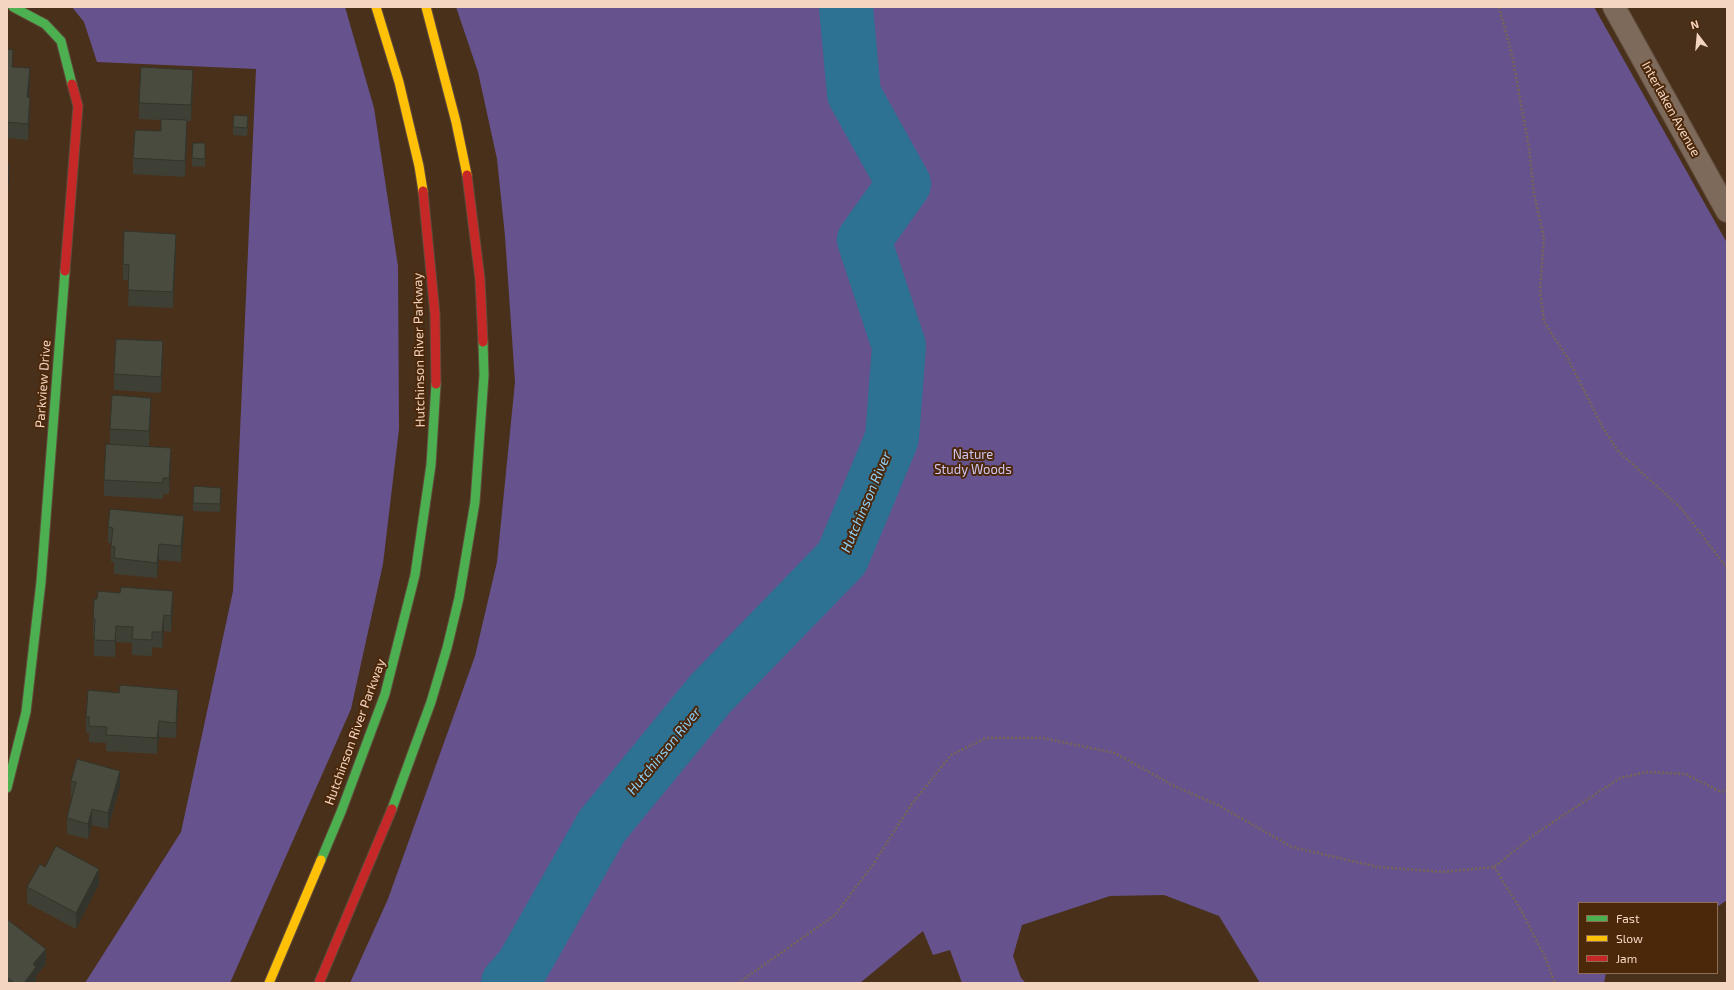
<!DOCTYPE html>
<style>
body{margin:0}
#map{position:relative;width:1734px;height:990px;overflow:hidden;background:#49301a;font-family:"Exo 2",sans-serif}
canvas{display:block}
.frame{position:absolute;inset:0;border:8px solid #f3d5c2;pointer-events:none}
.legend{position:absolute;left:1578px;top:902px;width:140px;height:72px;box-sizing:border-box;background:#4c280b;border:1px solid #8f6d54;margin:0;padding:5px 7px;list-style:none;font-size:12px;color:#f3d5c2}
.legend li{display:flex;align-items:center;gap:8px;height:20px}
.legend b{width:20px;border:1px solid #8f6d54}
.north{position:absolute;left:1678px;top:16px;width:40px;height:40px;-webkit-text-stroke:3px #4c280b;paint-order:stroke;rotate:344deg;font-size:11px;font-weight:700;line-height:16px;text-align:center;color:#f3d5c2}
.north::after{content:'';display:block;margin:auto;width:14px;height:18px;background:#f3d5c2;clip-path:polygon(50% 0,100% 100%,50% 72%,0 100%)}
</style>
<div id="map">
<canvas width="1734" height="990"></canvas>
<div class="frame"></div>
<ul class="legend">
<li><b style="height:5px;background:#4caf50"></b>Fast</li>
<li><b style="height:5px;background:#ffc107"></b>Slow</li>
<li><b style="height:5px;background:#c62828"></b>Jam</li>
</ul>
<div class="north">N</div>
</div>
<script>
const c = document.querySelector('canvas').getContext('2d');
c.lineJoin = 'round';
function fillPath(path, color) { c.fillStyle = color; c.fill(path, 'evenodd'); }
const toPath = rows => new Path2D(rows.map(r => 'M' + r).join(''));
function strokePath(path, color, width, dash) { c.strokeStyle = color; c.lineWidth = width; c.lineCap = dash ? 'butt' : 'round'; c.setLineDash(dash || []); c.stroke(path); }
function write(font, color, halo, rows, align = 'center') {
  c.font = font + ' "Exo 2",sans-serif'; c.lineWidth = 4; c.setLineDash([]); c.textBaseline = 'middle'; c.strokeStyle = halo; c.fillStyle = color; for (const [text, x, y, turn = 0] of rows) {
    c.save(); c.translate(x, y); c.rotate((+turn || 0) * Math.PI / 180); c.textAlign = isNaN(turn) ? turn : align; if (halo) c.strokeText(text, 0, 0); c.fillText(text, 0, 0); c.restore();
  }
}
fillPath(toPath([
 [72,7,345,7,374,108,398,266,399,429,383,564,351,709,230,983,85,983,181,832,233,591,256,69,97,62,84,22],
 [456,7,1594,7,1727,243,1727,900,1717,907,1717,903,1579,903,1579,973,1606,973,1604,983,1260,983,1219,916,1164,895,1110,896,1022,925,1013,956,1021,978,1026,983,962,983,950,950,933,955,923,931,860,983,350,983,388,899,475,656,497,562,515,382,505,236,497,159,478,72]
]), '#66528d');
strokePath(toPath([
 [508,983,522,967,602,826,711,693,842,558,892,438,899,346,864,240,904,184,854,94,846,7]
]), '#2d7193', 54);
const street = toPath([
 [1614,7,1727,211]
]);
const fast = toPath([
 [13,7,45,24,61,41,72,84],
 [7,788,26,712,41,582,65,271],
 [392,809,431,702,447,648,459,598,475,502,484,375,483,342],
 [321,860,341,812,385,694,415,575,431,465,436,384]
]);
const slow = toPath([
 [376,7,399,82,419,166,423,191],
 [426,7,456,122,467,175],
 [269,983,321,860]
]);
const jam = toPath([
 [467,175,480,279,483,342],
 [423,191,435,314,436,384],
 [65,271,78,106,72,84],
 [319,983,392,809]
]);
strokePath(street, '#604c3c', 24);
strokePath(fast, '#604c3c', 11);
strokePath(slow, '#604c3c', 11);
strokePath(jam, '#604c3c', 11);
strokePath(toPath([
 [1499,7,1512,55,1529,148,1534,194,1544,238,1540,290,1544,322,1567,357,1603,428,1618,451,1681,508,1727,568],
 [1494,867,1521,910,1544,955,1555,983],
 [738,983,835,915,872,866,911,805,951,755,986,738,1043,738,1115,753,1174,786,1218,805,1292,847,1378,867,1443,872,1494,867,1535,834,1620,778,1647,772,1685,774,1721,792,1727,790]
]), '#776657', 2.5, [2, 2]);
strokePath(street, '#7d6a5b', 22);
strokePath(fast, '#4caf50', 9);
strokePath(slow, '#ffc107', 9);
strokePath(jam, '#c62828', 9);
fillPath(toPath([
 [7,49,13,67,30,84,29,97,30,114,28,140,7,138],
 [193,86,191,121,187,121,187,136,185,177,133,174,133,158,161,131,161,120,139,119,139,103],
 [248,124,247,136,233,135,233,127],
 [205,151,205,167,192,166,192,158],
 [176,249,173,308,128,306,129,280,123,280,123,264],
 [163,357,161,393,114,390,114,374],
 [151,413,149,446,171,463,169,494,163,494,163,499,104,496,104,480,110,444,110,429],
 [221,496,220,512,193,511,193,503],
 [108,527,184,532,181,562,159,560,157,578,114,574,114,562,111,562,111,543,108,543],
 [173,607,171,632,164,631,162,648,152,647,152,656,132,655,132,643,116,642,115,657,94,656,94,635,93,635,93,619],
 [178,706,176,738,159,737,157,754,106,751,106,743,89,742,89,733,86,733,86,717],
 [71,781,120,786,108,829,92,825,88,839,67,834,67,818,72,797,71,797],
 [45,867,99,884,76,929,27,903,27,887],
 [7,922,46,964,36,976,36,983,7,983]
]), '#3f4035');
fillPath(toPath([
 [13,50,13,66,12,83,12,67],
 [30,68,30,84,27,113,27,97],
 [193,70,193,86,191,121,191,105],
 [30,98,30,114,28,140,28,124],
 [187,120,187,136,185,177,185,161],
 [9,165,9,181,7,203,7,187],
 [176,234,176,249,173,308,173,292],
 [163,341,163,357,161,393,161,377],
 [151,398,151,413,149,446,149,431],
 [171,448,171,463,169,494,169,478],
 [221,488,221,496,220,512,220,504],
 [184,516,184,532,181,562,181,546],
 [159,544,159,560,157,578,157,563],
 [173,591,173,607,171,632,171,616],
 [164,615,164,631,162,648,162,632],
 [116,626,116,642,115,657,115,641],
 [178,690,178,706,176,738,176,723],
 [159,721,159,737,157,754,157,738],
 [120,771,120,786,108,829,108,813],
 [92,809,92,825,88,839,88,824],
 [99,869,99,884,76,929,76,913],
 [46,949,46,964,36,976,36,983,24,983,33,964]
]), '#33342b');
const building = toPath([
 [7,49,13,50,12,67,30,68,27,97,30,98,28,124,7,122,7,49],
 [141,67,193,70,191,105,139,103,141,67],
 [234,115,248,116,247,128,233,127,234,115],
 [161,119,187,120,185,161,133,158,135,130,161,131,161,119],
 [193,143,205,143,205,159,192,158,193,143],
 [7,165,9,165,7,187,7,165],
 [124,231,176,234,173,292,128,290,129,265,123,264,124,231],
 [116,339,163,341,161,377,114,374,116,339],
 [112,395,151,398,149,431,110,429,112,395],
 [106,444,171,448,169,478,163,478,163,483,104,480,106,444],
 [194,486,221,488,220,504,193,503,194,486],
 [110,509,184,516,181,546,159,544,157,563,114,558,115,547,111,546,113,528,108,527,110,509],
 [121,587,173,591,171,616,164,615,162,632,152,632,152,640,132,639,133,627,116,626,115,641,94,640,95,619,93,619,94,599,97,599,98,591,120,593,121,587],
 [120,685,178,690,176,723,159,721,157,738,106,735,107,727,89,726,89,717,86,717,88,690,119,693,120,685],
 [77,759,120,771,108,813,92,809,88,824,67,818,76,782,71,781,77,759],
 [56,846,99,869,76,913,27,887,40,864,45,867,56,846],
 [8,920,46,949,33,964,36,967,24,983,14,983,7,977,7,922,8,920]
]);
fillPath(building, '#494b3e');
strokePath(building, '#33342b', 1);
write('13px', '#f3d5c2', '#4c280b', [
 ["Interlaken Avenue",1671,109,61],
 ["Hutchinson River Parkway",419,350,-91],
 ["Parkview Drive",43,384,-86],
 ["Hutchinson River Parkway",355,732,-70]
]);
write('13px', '#cfc5f0', '#4c280b', [
 ["Nature",973,455],
 ["Study Woods",973,470]
]);
write('italic 14px', '#8cd1fa', '#4c280b', [
 ["Hutchinson River",866,502,-67],
 ["Hutchinson River",664,751,-51]
]);
</script>
